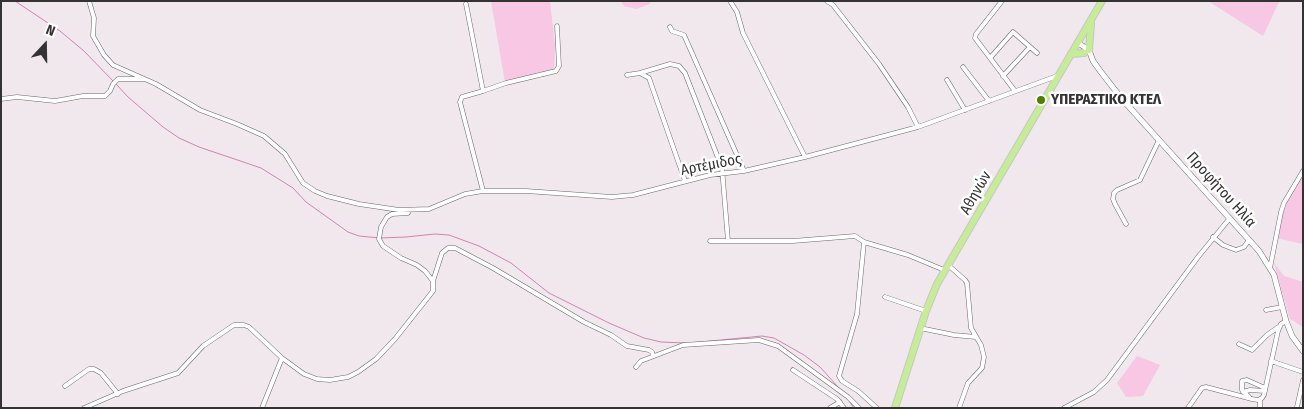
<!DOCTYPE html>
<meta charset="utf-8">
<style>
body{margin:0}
#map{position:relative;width:1304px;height:409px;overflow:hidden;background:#f0e8ec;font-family:"Fira Sans Condensed",sans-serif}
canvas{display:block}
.frame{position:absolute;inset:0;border:2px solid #353234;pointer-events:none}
.north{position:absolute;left:20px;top:20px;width:50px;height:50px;-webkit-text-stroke:4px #fff;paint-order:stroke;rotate:21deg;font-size:14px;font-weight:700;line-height:20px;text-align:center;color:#353234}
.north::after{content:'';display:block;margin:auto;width:18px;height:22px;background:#353234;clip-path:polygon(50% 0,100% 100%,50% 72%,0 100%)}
</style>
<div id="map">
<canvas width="1304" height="409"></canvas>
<div class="frame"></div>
<div class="north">N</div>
</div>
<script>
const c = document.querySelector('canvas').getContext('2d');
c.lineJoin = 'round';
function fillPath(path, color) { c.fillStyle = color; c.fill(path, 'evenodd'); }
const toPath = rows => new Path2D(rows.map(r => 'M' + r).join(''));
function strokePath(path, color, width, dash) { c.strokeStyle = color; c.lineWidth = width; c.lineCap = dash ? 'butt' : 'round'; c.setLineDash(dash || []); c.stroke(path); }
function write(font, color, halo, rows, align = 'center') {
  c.font = font + ' "Fira Sans Condensed",sans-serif'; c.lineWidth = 5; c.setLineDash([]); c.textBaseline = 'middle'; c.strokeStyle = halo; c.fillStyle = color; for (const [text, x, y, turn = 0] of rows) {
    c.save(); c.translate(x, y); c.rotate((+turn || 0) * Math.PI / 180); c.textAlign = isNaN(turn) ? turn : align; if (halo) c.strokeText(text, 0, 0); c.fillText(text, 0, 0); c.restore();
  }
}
fillPath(toPath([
 [491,1,550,1,555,45,554,71,505,82],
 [621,1,650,1,650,4,636,9,624,6],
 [1208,1,1279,1,1279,2,1263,36],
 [1303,175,1303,244,1276,238,1283,211,1290,195],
 [1274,263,1284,276,1303,282,1303,327,1290,319,1289,316],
 [1137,356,1160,365,1143,396,1126,397,1117,383]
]), '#f7c7e3');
strokePath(toPath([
 [15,1,60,31,84,51,113,81],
 [116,84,128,97,163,127,179,138,199,147,261,168,293,188,306,202,348,232,359,236,380,238,406,237,435,234,449,235,479,246,511,263,549,293,609,323,644,338,661,342,686,343],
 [690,343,762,336,774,338,804,355,820,367,838,387],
 [847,398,854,408]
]), '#d481b5', 1);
const minor = toPath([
 [89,1,94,18,93,36,104,55,113,65,156,84,200,110,237,124,264,136,285,154,303,183,315,191,327,196,359,204,399,210,429,209,465,194,483,191,526,191,612,197,633,195,710,175,744,171,805,157,918,127,1057,76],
 [730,1,737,12,743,33,805,157],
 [827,1,833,5,879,64,908,107,918,127],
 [1002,1,976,34,975,38,1015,91],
 [466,4,483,91,462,97,460,102,483,191],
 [670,27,672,31,684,35,744,171],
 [990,58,1013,32,1037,53],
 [963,67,989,101],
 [640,73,670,64,679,66,685,73,722,168,728,241],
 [627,75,640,73,649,78,685,181],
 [1003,76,1030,47],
 [947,80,965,110],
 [483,91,506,83,556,71,559,66,557,26],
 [1,99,17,97,55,101,83,96,105,96,110,91,113,84,118,79,144,79],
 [1126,224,1115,204,1113,199,1114,193,1117,190,1140,180,1159,140],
 [1213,237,1223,245,1236,250,1244,247,1249,240],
 [710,241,793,241,855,236,864,242,908,255,944,270],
 [864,242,857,314,839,376,842,381,858,391,877,408],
 [948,265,965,280,967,283,971,328,981,345,984,357,982,368,968,383,959,408],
 [1270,268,1281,212,1284,203,1303,171],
 [433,281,442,253,448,248,455,248,493,268,584,322,611,335,627,346,649,350,652,352,653,356],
 [885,297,926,311],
 [1266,310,1282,307],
 [920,328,954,335,976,337],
 [1239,344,1252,350,1267,335,1280,326],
 [1271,361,1303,372],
 [636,367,641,361,683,345,759,340,778,346,848,397,859,408],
 [793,370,837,399,844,408],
 [65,386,89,369,94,369,101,373,118,394],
 [1243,392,1250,390,1265,391],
 [1249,397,1242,390,1242,381,1247,380,1265,388],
 [1260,399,1260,408],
 [1297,407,1303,380],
 [84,408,123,391,178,373,203,346,234,325,244,325,249,327,282,358,304,374,317,379,330,380,348,377,358,372,376,359,395,339,433,291,433,281,425,271,417,265,401,258,383,246,379,239,381,227,387,217,392,214,408,213],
 [262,408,282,358],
 [830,408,840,402],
 [1064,408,1094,392,1107,380,1198,257,1230,218],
 [1188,408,1202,388,1206,387,1252,399,1258,400,1262,398,1264,395,1278,331,1281,324,1286,321]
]);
const tertiary = toPath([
 [1078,43,1089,50,1093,61,1101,72,1122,99,1259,251,1274,275,1286,321,1292,336,1303,351]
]);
const primary = toPath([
 [1089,50,1091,24],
 [1071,54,1084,53],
 [895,408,926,311,937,284,1102,1]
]);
strokePath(minor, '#6c666a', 5);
strokePath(tertiary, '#6c666a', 6);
strokePath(primary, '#c6c6c6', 8);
strokePath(minor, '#fff', 4);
strokePath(tertiary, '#fff', 5);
strokePath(primary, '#c7ec98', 6);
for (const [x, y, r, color] of [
 [1041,100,5,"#527d00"]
]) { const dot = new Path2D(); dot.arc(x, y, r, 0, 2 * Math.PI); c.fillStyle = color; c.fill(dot); strokePath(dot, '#fff', 2); }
write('bold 15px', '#353234', '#fff', [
 ["ΥΠΕΡΑΣΤΙΚΟ ΚΤΕΛ",1051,100]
], 'left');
write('15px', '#353234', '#fff', [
 ["Αρτέμιδος",711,165,-11],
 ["Προφήτου Ηλία",1221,190,48],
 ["Αθηνών",976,193,-60]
]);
</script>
